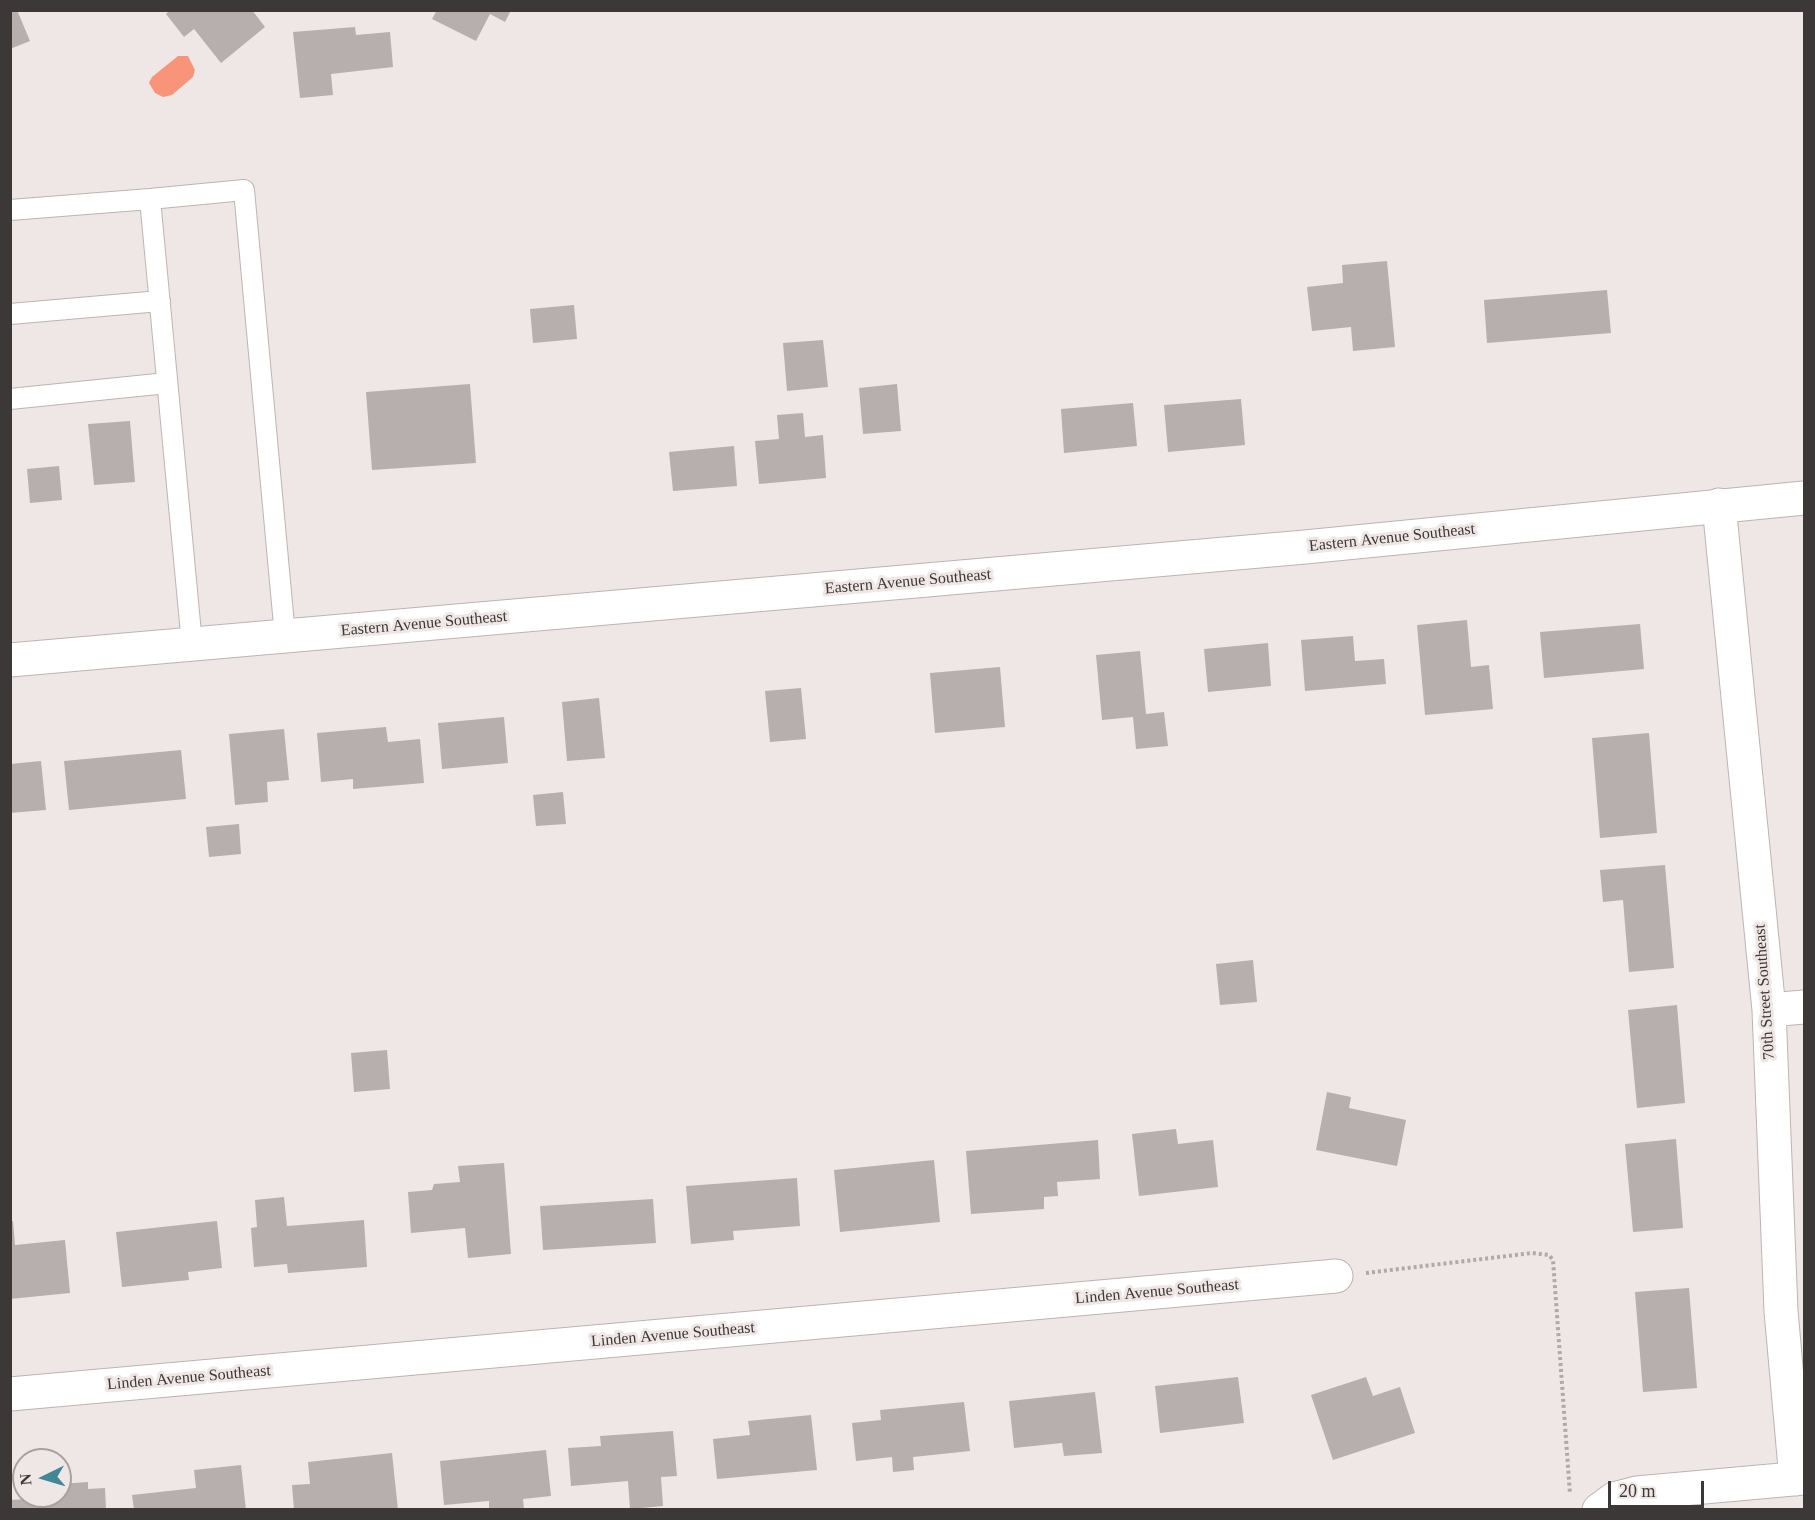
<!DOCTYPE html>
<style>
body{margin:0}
#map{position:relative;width:1815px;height:1520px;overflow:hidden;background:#efe7e5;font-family:Georgia,serif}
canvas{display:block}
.frame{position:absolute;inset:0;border:12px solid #3b3837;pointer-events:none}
.north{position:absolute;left:12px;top:1448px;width:60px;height:60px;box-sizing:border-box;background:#efe7e5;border:2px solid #a7a19f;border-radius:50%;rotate:265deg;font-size:16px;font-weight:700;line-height:24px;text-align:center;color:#3b3837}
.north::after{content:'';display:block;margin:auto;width:21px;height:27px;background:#438696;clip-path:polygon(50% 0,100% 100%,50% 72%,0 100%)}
.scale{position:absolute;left:1608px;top:1481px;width:96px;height:27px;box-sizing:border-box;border:3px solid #3b3837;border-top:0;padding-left:8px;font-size:18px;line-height:21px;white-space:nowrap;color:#3b3837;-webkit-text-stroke:4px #efe7e5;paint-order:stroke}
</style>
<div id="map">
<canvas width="1815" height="1520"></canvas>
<div class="frame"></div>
<div class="north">N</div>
<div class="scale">20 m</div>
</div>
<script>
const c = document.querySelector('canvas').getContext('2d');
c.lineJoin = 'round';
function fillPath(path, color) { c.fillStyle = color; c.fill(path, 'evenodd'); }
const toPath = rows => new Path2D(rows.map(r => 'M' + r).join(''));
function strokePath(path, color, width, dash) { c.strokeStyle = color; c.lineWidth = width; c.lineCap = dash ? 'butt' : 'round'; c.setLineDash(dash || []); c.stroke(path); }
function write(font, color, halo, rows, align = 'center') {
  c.font = font + ' Georgia,serif'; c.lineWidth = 6; c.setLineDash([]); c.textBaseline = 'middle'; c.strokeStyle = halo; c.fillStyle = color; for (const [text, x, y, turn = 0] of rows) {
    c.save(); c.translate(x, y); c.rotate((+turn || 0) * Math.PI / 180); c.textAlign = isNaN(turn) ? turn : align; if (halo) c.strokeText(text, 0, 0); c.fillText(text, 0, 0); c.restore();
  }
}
fillPath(toPath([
 [178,56,188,56,195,70,193,77,172,95,163,97,155,93,149,83,152,77]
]), '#f8947a');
fillPath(toPath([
 [10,10,17,10,30,41,10,49],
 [170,10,252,10,265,27,221,63,194,29,184,37,166,14],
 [437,10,511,10,505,22,490,14,476,41,432,19],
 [355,27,356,35,390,32,393,67,331,74,333,95,300,98,293,32],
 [1387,261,1395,347,1353,351,1351,327,1312,331,1307,287,1343,283,1342,265],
 [1607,290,1611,333,1487,343,1484,300],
 [574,305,577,339,533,343,530,309],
 [823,340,828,387,787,391,783,343],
 [470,384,476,463,372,470,366,392],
 [897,384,901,431,863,434,859,388],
 [1241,399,1245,445,1168,452,1164,405],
 [1133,403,1137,446,1064,453,1061,409],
 [803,413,805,437,823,435,826,478,759,484,755,441,779,439,777,415],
 [130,421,135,482,94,485,88,424],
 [734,446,737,486,673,491,669,452],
 [59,466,62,500,30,503,27,469],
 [1467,620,1471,667,1489,665,1493,709,1425,715,1417,625],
 [1640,624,1644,669,1544,678,1540,632],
 [1353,636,1355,661,1384,659,1386,684,1305,691,1301,640],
 [1268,643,1271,686,1208,692,1204,649],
 [1140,651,1146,714,1164,712,1168,746,1136,749,1133,717,1102,720,1096,655],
 [1000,667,1005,727,935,733,930,673],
 [801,688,806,739,770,742,765,691],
 [599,698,605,758,567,761,562,702],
 [504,717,508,763,442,769,438,723],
 [386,727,388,742,420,739,424,783,353,789,353,779,321,782,317,733],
 [284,729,289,780,267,782,268,802,235,805,229,734],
 [1649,733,1657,833,1600,838,1592,738],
 [181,750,186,799,69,810,64,761],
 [41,761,46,810,10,813,10,764],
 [563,792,566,824,536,826,533,795],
 [239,824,241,854,209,857,206,827],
 [1665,865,1674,968,1629,972,1623,900,1603,902,1600,870],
 [1253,960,1257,1002,1220,1005,1216,964],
 [1677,1005,1685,1103,1637,1108,1628,1010],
 [387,1050,390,1089,354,1092,351,1053],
 [1327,1092,1351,1097,1349,1108,1406,1120,1397,1166,1316,1150],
 [1176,1129,1178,1144,1213,1140,1218,1187,1139,1196,1132,1134],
 [1676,1139,1683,1228,1633,1232,1625,1144],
 [1098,1140,1100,1179,1057,1182,1058,1196,1044,1197,1044,1209,971,1214,966,1151],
 [934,1160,940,1222,840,1232,834,1170],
 [504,1163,511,1254,468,1258,465,1228,411,1233,408,1192,432,1190,434,1184,460,1182,458,1166],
 [797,1178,800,1226,733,1231,734,1240,691,1244,686,1186],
 [284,1197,287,1226,364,1220,367,1267,288,1273,287,1264,254,1267,251,1228,257,1227,255,1200],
 [653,1199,656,1243,543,1250,540,1206],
 [10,1221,13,1221,15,1245,65,1240,70,1293,10,1299],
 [217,1221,222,1268,188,1272,189,1280,122,1287,116,1232],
 [1689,1288,1697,1388,1643,1392,1635,1292],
 [1238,1377,1244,1423,1160,1433,1155,1386],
 [1366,1377,1373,1396,1400,1387,1415,1433,1333,1460,1311,1395],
 [1095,1392,1102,1453,1064,1456,1062,1443,1014,1448,1009,1401],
 [964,1402,970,1451,913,1457,914,1470,893,1472,892,1457,856,1461,852,1423,881,1420,880,1410],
 [811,1415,817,1470,717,1479,713,1439,750,1435,748,1421],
 [673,1431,677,1476,661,1477,663,1506,630,1509,628,1481,571,1486,568,1448,601,1446,600,1436],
 [546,1450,551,1496,523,1499,524,1510,489,1510,489,1501,444,1505,440,1461],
 [392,1453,398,1510,294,1510,292,1485,310,1484,308,1462],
 [241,1465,246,1510,134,1510,132,1495,196,1488,194,1470],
 [88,1482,88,1489,105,1488,106,1510,10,1510,10,1500,26,1499,26,1496,60,1496,60,1484]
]), '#b7afad');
const service = toPath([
 [10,210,150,199],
 [10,314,160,301],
 [10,399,167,383],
 [192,644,150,199,244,190,285,636]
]);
const minor = toPath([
 [1719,505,1769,1010,1781,1311,1796,1479],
 [1769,1010,1804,1007],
 [10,1394,1336,1276],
 [1599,1510,1614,1499,1637,1493,1804,1478]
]);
const tertiary = toPath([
 [10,660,1305,547,1804,498]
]);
strokePath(service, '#bcb4b2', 22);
strokePath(minor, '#bcb4b2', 35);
strokePath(tertiary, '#bcb4b2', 35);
strokePath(toPath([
 [1366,1273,1532,1253,1549,1255,1553,1260,1570,1494]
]), '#afa9a8', 4, [3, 3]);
strokePath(service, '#fff', 20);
strokePath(minor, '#fff', 33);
strokePath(tertiary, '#fff', 33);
write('16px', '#3b3837', '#efe7e5', [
 ["Eastern Avenue Southeast",1392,538,-6],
 ["Eastern Avenue Southeast",908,582,-5],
 ["Eastern Avenue Southeast",424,624,-5],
 ["70th Street Southeast",1765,992,-94],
 ["Linden Avenue Southeast",1157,1292,-5],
 ["Linden Avenue Southeast",673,1335,-5],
 ["Linden Avenue Southeast",189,1378,-5]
]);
</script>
